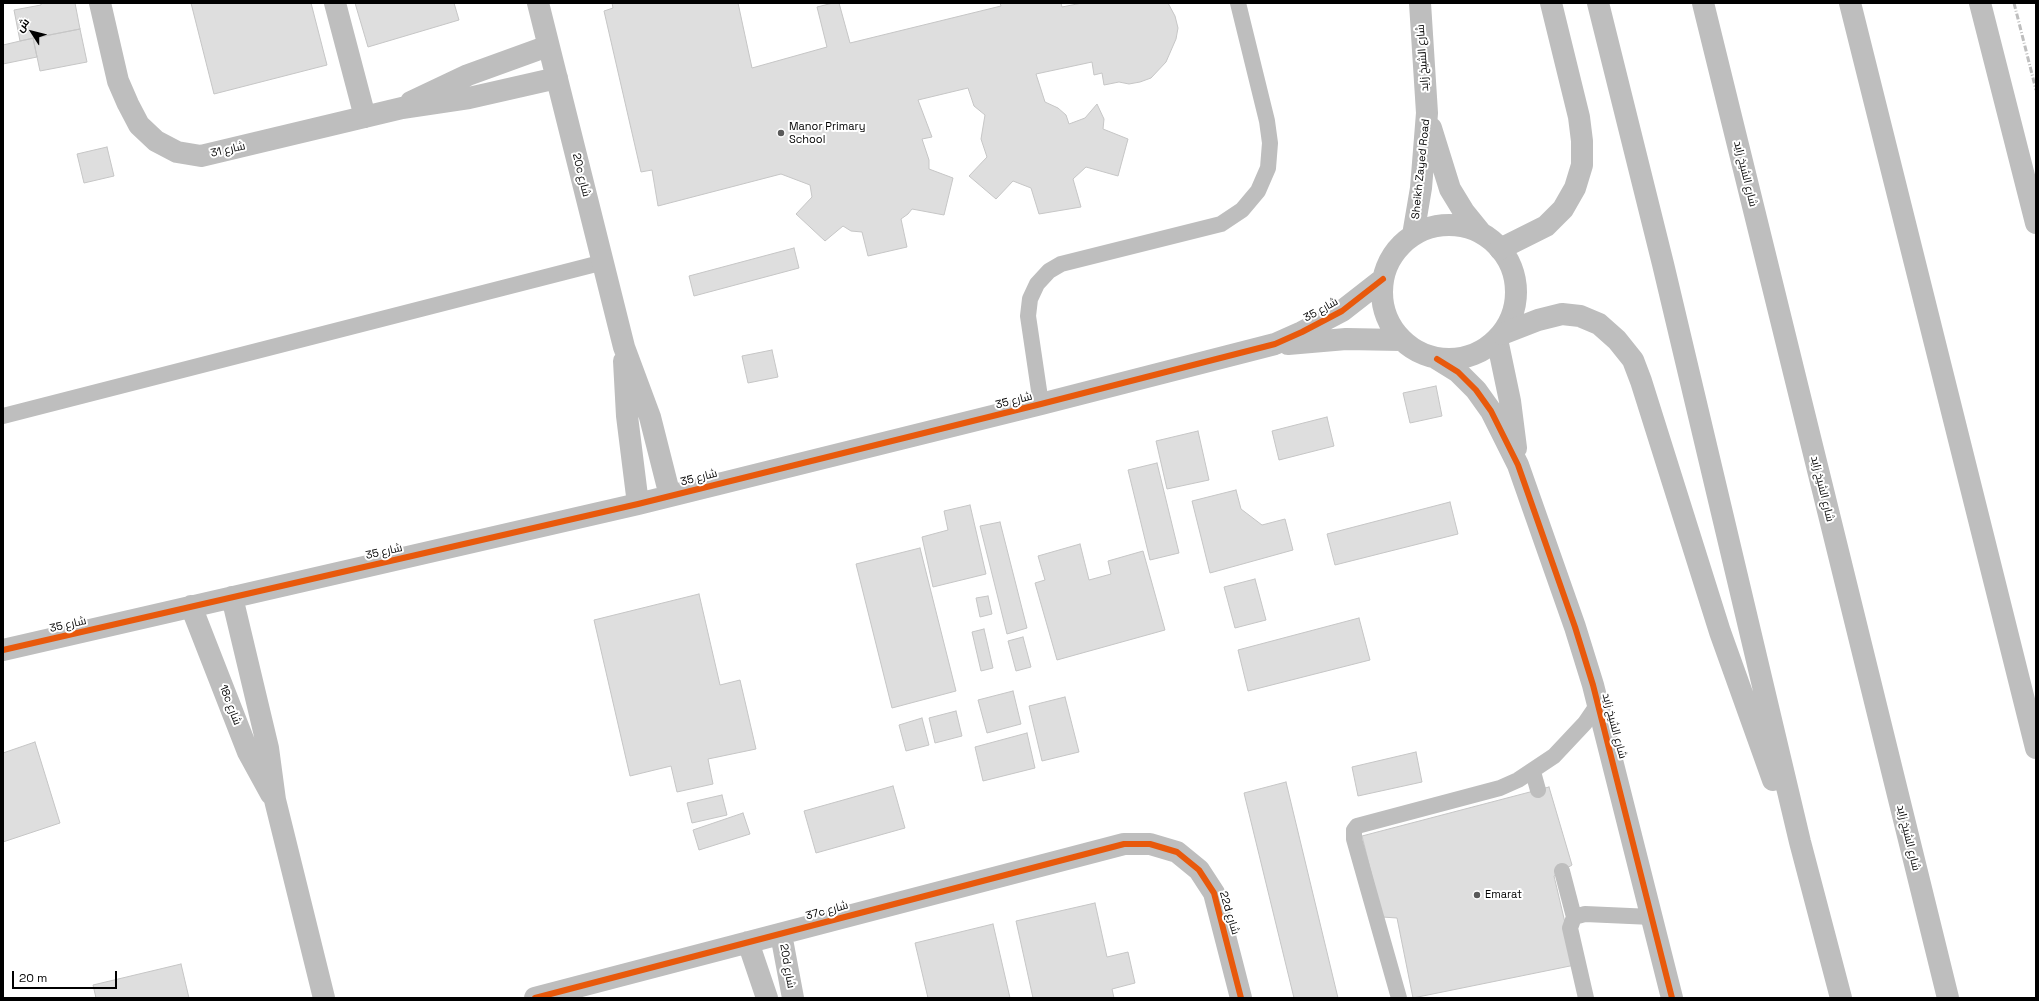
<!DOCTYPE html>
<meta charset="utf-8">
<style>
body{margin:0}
#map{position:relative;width:2039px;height:1001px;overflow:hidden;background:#fff;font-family:"Space Grotesk",Cairo,sans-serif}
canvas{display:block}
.frame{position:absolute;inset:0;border:4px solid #000;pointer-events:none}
.north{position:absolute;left:12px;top:12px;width:40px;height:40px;-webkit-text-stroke:3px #fff;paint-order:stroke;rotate:306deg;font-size:11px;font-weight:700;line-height:16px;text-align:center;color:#000}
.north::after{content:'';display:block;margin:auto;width:14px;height:18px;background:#000;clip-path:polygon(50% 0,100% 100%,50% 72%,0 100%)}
.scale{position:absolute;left:12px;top:971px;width:105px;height:18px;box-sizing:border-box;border:2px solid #000;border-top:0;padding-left:5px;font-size:12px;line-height:14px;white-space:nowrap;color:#000;-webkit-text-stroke:3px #fff;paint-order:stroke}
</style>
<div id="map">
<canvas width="2039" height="1001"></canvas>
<div class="frame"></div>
<div class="north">ش</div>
<div class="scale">20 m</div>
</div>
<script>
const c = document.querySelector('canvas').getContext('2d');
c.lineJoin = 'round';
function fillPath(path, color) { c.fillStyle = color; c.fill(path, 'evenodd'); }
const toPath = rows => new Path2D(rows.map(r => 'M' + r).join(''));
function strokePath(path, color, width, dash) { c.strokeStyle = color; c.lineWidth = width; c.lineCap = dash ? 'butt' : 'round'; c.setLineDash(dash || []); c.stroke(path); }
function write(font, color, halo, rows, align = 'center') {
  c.font = font + ' "Space Grotesk",Cairo,sans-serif'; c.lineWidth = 4; c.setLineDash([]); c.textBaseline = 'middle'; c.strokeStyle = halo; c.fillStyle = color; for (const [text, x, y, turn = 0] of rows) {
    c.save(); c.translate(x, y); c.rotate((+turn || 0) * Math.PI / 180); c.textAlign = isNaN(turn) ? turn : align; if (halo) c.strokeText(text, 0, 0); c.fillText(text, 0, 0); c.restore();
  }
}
const building = toPath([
 [41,3,75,3,80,29,20,41,14,10,41,5,41,3],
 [191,3,311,3,327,65,214,94,191,3],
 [355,3,454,3,459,20,368,47,355,3],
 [612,3,738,3,752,68,827,47,817,7,833,3,839,3,850,43,1001,6,1000,3,1061,3,1062,7,1082,3,1168,3,1175,16,1178,28,1176,39,1166,62,1151,78,1140,82,1129,84,1119,82,1104,85,1102,73,1094,75,1092,62,1036,74,1045,102,1058,108,1066,115,1069,124,1085,118,1097,104,1104,119,1103,129,1128,139,1118,176,1086,167,1073,179,1081,207,1039,214,1031,188,1013,181,996,199,969,176,987,157,981,139,985,115,974,106,968,88,918,100,932,137,922,139,929,160,929,169,953,178,944,215,912,209,908,214,901,219,907,247,868,256,862,232,851,231,843,226,825,241,796,214,812,197,810,185,781,174,658,206,652,170,641,172,604,11,613,8,612,3],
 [80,29,87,62,40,71,33,38,80,29],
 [33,38,37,57,3,64,3,45,33,38],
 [107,147,114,176,84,183,77,154,107,147],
 [794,248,799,268,694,296,689,276,794,248],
 [772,350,778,377,748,383,742,356,772,350],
 [1436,386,1442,416,1410,423,1403,393,1436,386],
 [1327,417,1334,446,1279,460,1272,431,1327,417],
 [1198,431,1209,480,1167,489,1156,441,1198,431],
 [1157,463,1179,553,1150,560,1128,470,1157,463],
 [1236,490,1241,509,1262,525,1285,519,1293,550,1210,573,1192,501,1236,490],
 [1450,502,1458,534,1335,565,1327,534,1450,502],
 [970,505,986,574,933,587,922,537,948,530,944,511,970,505],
 [1000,522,1027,628,1007,634,980,526,1000,522],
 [1080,544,1089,580,1111,574,1108,561,1143,551,1165,630,1057,660,1035,583,1045,580,1038,556,1080,544],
 [920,548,956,691,892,708,856,564,920,548],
 [1255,579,1266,620,1235,628,1224,587,1255,579],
 [699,594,720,685,740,680,756,749,708,759,713,784,677,792,671,766,630,776,594,620,699,594],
 [988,596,992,614,980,617,976,598,988,596],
 [1359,618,1370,660,1248,691,1238,650,1359,618],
 [984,629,993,668,981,671,972,632,984,629],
 [1023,637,1031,667,1016,671,1008,641,1023,637],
 [1013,691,1021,724,987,733,978,700,1013,691],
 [1065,697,1079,752,1042,761,1029,706,1065,697],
 [956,711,962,736,935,743,929,718,956,711],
 [922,718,929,745,906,751,899,725,922,718],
 [1027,733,1035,768,983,781,975,747,1027,733],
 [35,742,60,823,3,842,3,753,35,742],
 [1416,752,1422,782,1358,796,1352,767,1416,752],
 [1286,782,1338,998,1294,998,1244,793,1286,782],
 [893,786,905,828,816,853,804,811,893,786],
 [1549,787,1572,865,1554,876,1575,965,1413,998,1397,918,1382,917,1362,836,1549,787],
 [722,795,727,815,692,823,687,803,722,795],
 [743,813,750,834,699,850,693,830,743,813],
 [1095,903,1107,957,1128,952,1135,983,1112,989,1114,998,1033,998,1016,921,1095,903],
 [993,924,1010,998,928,998,915,943,993,924],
 [181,964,189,998,96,998,93,985,181,964]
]);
fillPath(building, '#dedede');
strokePath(building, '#c6c6c6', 1);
strokePath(toPath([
 [1041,404,1028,316,1030,299,1037,284,1049,271,1061,264,1221,224,1242,210,1258,191,1268,168,1270,143,1267,121,1238,3],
 [3,416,604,262],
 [1533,772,1538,790],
 [1562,871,1574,917],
 [1399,998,1354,839,1354,830,1357,826,1500,788,1518,780,1554,756,1585,723,1598,704],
 [1586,998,1570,928,1574,917,1585,914,1652,917]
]), '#bebebe', 16);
strokePath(toPath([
 [100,3,118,81,128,104,139,125,156,141,177,152,201,156,402,108,469,98,557,78],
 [335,3,365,117],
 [538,3,624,347,650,417,670,496],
 [411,102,468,75,548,46],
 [1431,128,1450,189,1464,212,1481,233],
 '1382 292a67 67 0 1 1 134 0a67 67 0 1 1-134 0Z',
 [1413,235,1421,188,1427,113,1420,3],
 [1497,339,1510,401,1516,448],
 [1288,344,1346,339,1401,340],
 [1437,359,1458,372,1476,390,1491,411,1518,465,1575,627,1593,685,1672,998],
 [624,361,627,416,638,504],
 [232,597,268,748,275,800,324,998],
 [191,606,248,752,271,794],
 [3,650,638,504,1041,404,1275,344,1302,332,1342,311,1383,279],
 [781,934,793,998],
 [748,942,767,998],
 [535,998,1124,844,1150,844,1177,852,1199,870,1214,893,1241,998]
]), '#bebebe', 22);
strokePath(toPath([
 [1598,3,1663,264,1800,842,1841,998],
 [1703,3,1948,998],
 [1850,3,2036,748],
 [1980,3,2036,223],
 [1500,249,1546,226,1563,209,1575,188,1582,165,1582,141,1579,117,1551,3],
 [1502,334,1538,320,1562,314,1580,316,1599,324,1617,340,1633,360,1641,381,1720,632,1773,780]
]), '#bebebe', 22);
strokePath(toPath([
 [2014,3,2036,90]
]), '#bebebe', 3, [6, 2, 1, 2]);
strokePath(toPath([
 [1437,359,1458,372,1476,390,1491,411,1518,465,1575,627,1593,685,1672,998],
 [3,650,638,504,1041,404,1275,344,1302,332,1342,311,1383,279],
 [535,998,1124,844,1150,844,1177,852,1199,870,1214,893,1241,998]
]), '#e8590c', 6);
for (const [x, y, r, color] of [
 [781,133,4,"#595959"],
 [1477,895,4,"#595959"]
]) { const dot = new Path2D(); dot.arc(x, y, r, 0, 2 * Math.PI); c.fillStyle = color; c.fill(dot); strokePath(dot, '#fff', 1.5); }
write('11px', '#000', '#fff', [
 ["شارع الشيخ زايد",1423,58,-94],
 ["شارع 31",228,150,-13],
 ["Sheikh Zayed Road",1421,169,-84],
 ["شارع الشيخ زايد",1745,174,76],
 ["20c شارع",581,175,76],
 ["شارع 35",1321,310,-29],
 ["شارع 35",1014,401,-14],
 ["شارع 35",699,478,-14],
 ["شارع الشيخ زايد",1822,489,76],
 ["شارع 35",384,552,-13],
 ["شارع 35",68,625,-13],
 ["18c شارع",230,705,69],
 ["شارع الشيخ زايد",1614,726,75],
 ["شارع الشيخ زايد",1908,838,76],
 ["37c شارع",827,911,-15],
 ["22d شارع",1229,913,73],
 ["20d شارع",787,966,80]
]);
write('11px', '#000', '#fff', [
 ["Manor Primary",789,127],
 ["School",789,140],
 ["Emarat",1485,895]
], 'left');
</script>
